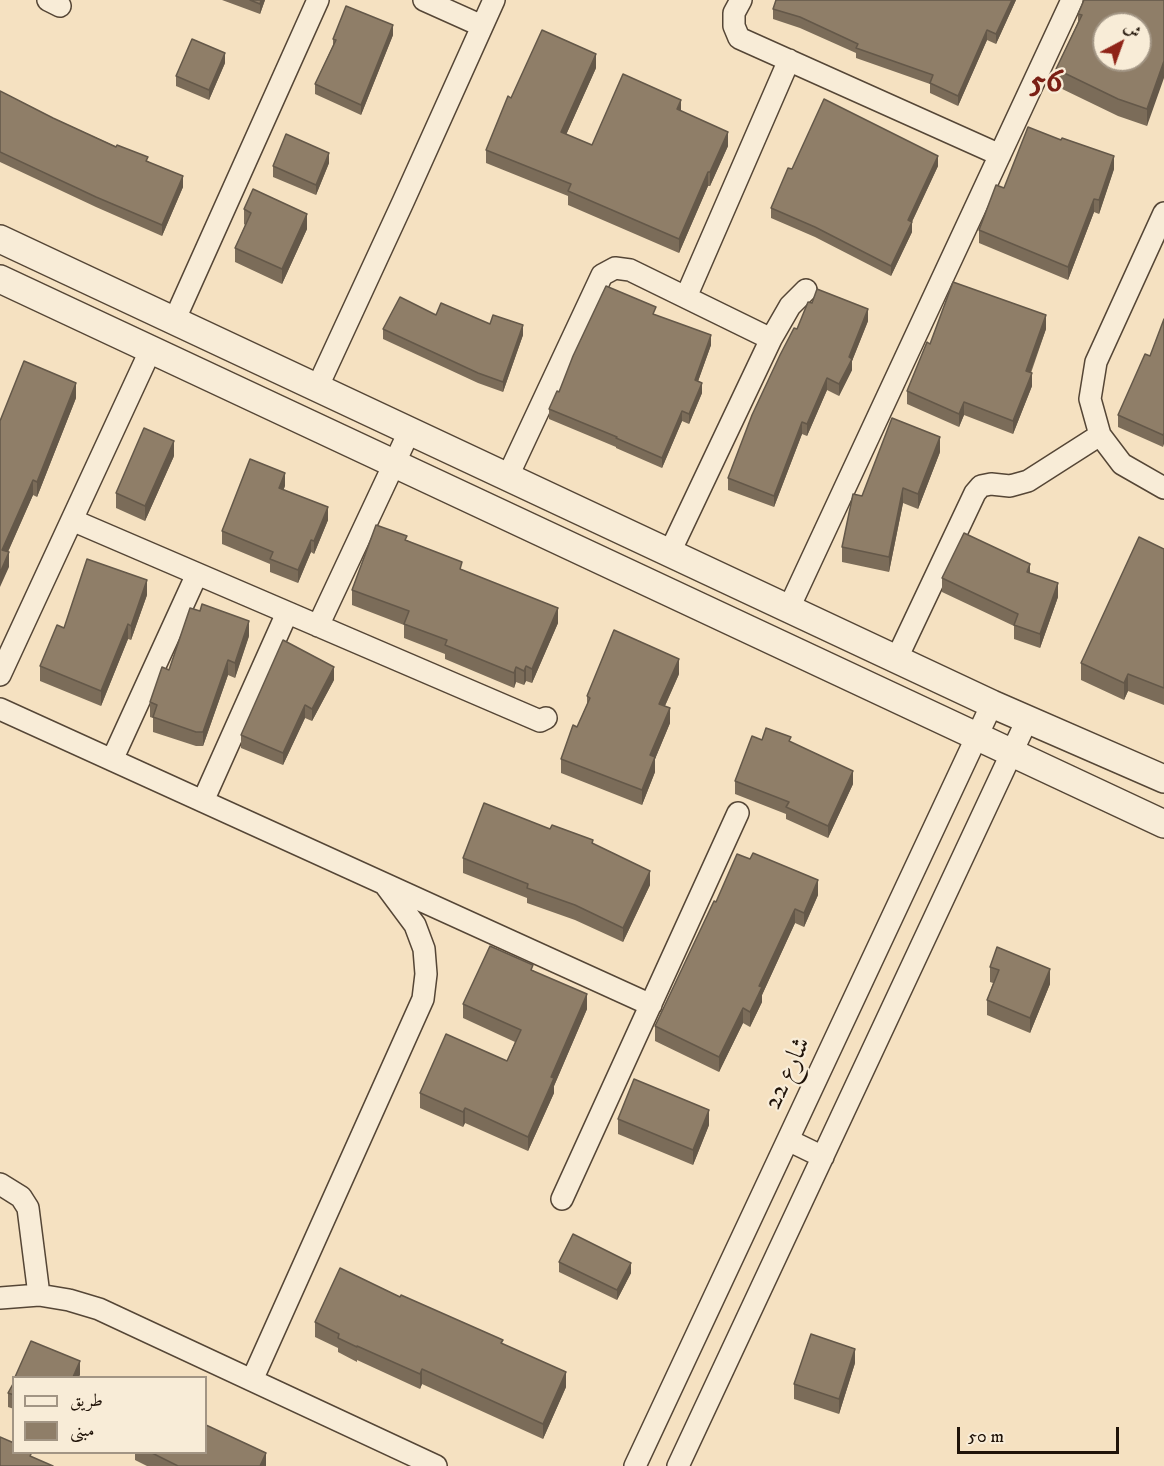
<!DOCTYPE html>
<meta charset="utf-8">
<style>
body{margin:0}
#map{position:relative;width:1164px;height:1466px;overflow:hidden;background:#f5e1c1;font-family:"IM FELL DW Pica",Amiri,serif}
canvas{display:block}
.legend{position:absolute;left:12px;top:1376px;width:195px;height:78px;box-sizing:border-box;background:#f8ecd7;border:2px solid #a29584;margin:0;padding:8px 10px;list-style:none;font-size:18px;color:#201308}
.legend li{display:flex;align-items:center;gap:12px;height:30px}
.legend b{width:30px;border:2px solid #a29584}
.north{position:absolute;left:1092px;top:12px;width:60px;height:60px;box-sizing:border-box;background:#f8ecd7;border:2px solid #a29584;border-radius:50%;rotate:41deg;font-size:16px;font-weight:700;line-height:24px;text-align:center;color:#201308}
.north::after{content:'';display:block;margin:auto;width:21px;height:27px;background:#8f2418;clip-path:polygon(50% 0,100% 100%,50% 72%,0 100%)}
.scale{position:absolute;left:957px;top:1427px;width:162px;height:27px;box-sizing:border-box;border:3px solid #201308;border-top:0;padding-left:8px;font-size:18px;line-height:21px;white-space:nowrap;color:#201308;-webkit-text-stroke:4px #f8ecd7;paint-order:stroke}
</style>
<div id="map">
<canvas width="1164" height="1466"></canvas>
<ul class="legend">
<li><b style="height:8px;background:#f8ecd7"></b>طريق</li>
<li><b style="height:16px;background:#8f7e68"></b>مبنى</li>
</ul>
<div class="north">ش</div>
<div class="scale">50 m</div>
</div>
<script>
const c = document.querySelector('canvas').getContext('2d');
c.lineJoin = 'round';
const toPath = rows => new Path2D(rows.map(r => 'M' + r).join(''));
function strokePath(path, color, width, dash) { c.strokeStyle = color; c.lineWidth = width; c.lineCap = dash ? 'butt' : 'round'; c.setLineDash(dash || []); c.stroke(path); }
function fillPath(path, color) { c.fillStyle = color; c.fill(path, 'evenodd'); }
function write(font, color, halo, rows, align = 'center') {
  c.font = font + ' "IM FELL DW Pica",Amiri,serif'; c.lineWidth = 4.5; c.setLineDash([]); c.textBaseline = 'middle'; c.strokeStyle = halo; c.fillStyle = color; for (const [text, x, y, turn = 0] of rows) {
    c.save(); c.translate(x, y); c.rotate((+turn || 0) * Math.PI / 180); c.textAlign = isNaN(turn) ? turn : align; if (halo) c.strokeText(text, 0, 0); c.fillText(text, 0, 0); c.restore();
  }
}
const minor = toPath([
 [48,0,60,6],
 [424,0,482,26],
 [741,0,734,13,734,26,739,38,1000,155],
 [1164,213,1096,362,1090,399,1100,435,1122,464,1164,488],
 [686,297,789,60],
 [174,321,318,0],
 [317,388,403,202,494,0],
 [507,478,602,275,615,268,630,270,771,339],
 [72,520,540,721,546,718],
 [669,554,771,339,790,306,806,290],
 [788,610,1072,0],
 [318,626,409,432],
 [896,660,975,493,981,486,991,484,1010,486,1028,481,1100,435],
 [0,675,151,349],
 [0,709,651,1005],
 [112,760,197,574],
 [203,801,287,613],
 [788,1140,823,1157],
 [0,1184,21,1197,28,1208,39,1295],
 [562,1199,738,813],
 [0,1298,39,1295,69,1300,99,1309,436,1466],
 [252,1380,423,999,426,974,424,949,415,925,386,886],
 [635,1466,992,704],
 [678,1466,1027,720]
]);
const tertiary = toPath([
 [0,239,992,704,1164,779],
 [0,279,1164,824]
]);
strokePath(minor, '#554636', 24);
strokePath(tertiary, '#554636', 30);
strokePath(minor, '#f8ecd7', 21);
strokePath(tertiary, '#f8ecd7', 27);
fillPath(toPath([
 [222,0,265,0,260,14],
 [776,0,1016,0,996,44,987,40,958,106,930,93,930,84,856,58,856,53,800,28,773,19,773,9],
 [1164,0,1147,126,1118,116,1056,86,1056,69,1078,22,1078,14],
 [393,35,361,115,315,94,315,84,333,45,333,39],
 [225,63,209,100,176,86,176,76],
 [596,68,566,135,592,145,681,111,728,146,710,186,708,186,679,253,568,205,568,196,486,163,486,150,511,98],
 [0,91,53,118,148,161,183,187,162,236,96,207,0,162],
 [329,163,316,195,273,177,273,166],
 [938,166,912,222,912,232,891,276,815,237,771,218,771,208,792,169],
 [1114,169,1099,214,1094,212,1068,280,979,243,979,230,1004,188],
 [244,209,307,229,282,284,235,262,235,248,245,225,244,224],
 [436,315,490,324,523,335,503,392,478,383,383,339,383,329],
 [656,315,711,345,698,381,702,393,689,424,682,421,662,468,616,448,616,447,549,419,549,409,559,392],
 [1164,319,1163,447,1118,427,1118,415,1150,356],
 [868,321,852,361,852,370,839,396,827,390,807,436,802,434,774,507,728,490,728,478,797,329],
 [1046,329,1031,373,1032,386,1013,434,964,415,959,427,907,404,907,391,930,344],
 [76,398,37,497,33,495,8,552,9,567,0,421],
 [940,452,918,509,903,503,889,572,842,562,842,547,862,496],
 [174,456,145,521,116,508,116,493],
 [285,486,283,490,328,520,314,554,311,552,298,583,270,572,270,564,222,544,222,531],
 [407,540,558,623,532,683,526,681,524,685,516,682,514,688,445,659,445,654,404,638,404,625,352,605,352,590],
 [1164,549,1164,705,1128,691,1124,700,1081,680,1081,663],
 [1030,573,1058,597,1040,648,1014,639,1014,626,942,592,942,578],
 [147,595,131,640,128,639,101,706,40,681,40,666,64,628],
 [249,636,235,678,228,675,203,746,196,746,153,732,153,718,150,717,150,702,169,670],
 [679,674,665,706,670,723,655,759,655,772,642,805,561,773,561,759,577,727,587,704,587,696],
 [334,680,312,721,305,718,283,765,241,748,241,735],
 [762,740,791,742,853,784,828,838,786,819,786,814,735,794,735,781],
 [550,829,593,844,650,885,623,942,575,920,527,903,527,898,463,873,463,858],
 [818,895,804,927,795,923,762,995,762,1002,750,1027,743,1023,719,1072,655,1041,655,1026,716,902],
 [990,967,1050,984,1030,1033,987,1015,987,1000,993,983,990,982],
 [533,970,587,1009,554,1086,554,1093,528,1151,465,1123,463,1127,420,1108,420,1093,507,1061,515,1042,463,1018,463,1004],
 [618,1119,709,1125,693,1165,618,1134],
 [559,1262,631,1273,617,1300,559,1272],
 [315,1322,503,1344,566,1387,543,1439,422,1384,420,1389,357,1360,357,1362,338,1352,338,1348,315,1337],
 [855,1363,839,1414,794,1399,794,1384],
 [14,1382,14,1409,8,1407,8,1393],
 [135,1452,206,1452,266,1466,147,1466,135,1460]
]), '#7b6c59');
fillPath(toPath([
 [261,0,265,0,260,14,260,4],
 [1012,0,1016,0,996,44,996,34],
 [393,25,393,35,361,115,361,105],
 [987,30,987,40,958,106,958,96],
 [225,53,225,63,209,100,209,90],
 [596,54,596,68,561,146,561,132],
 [1164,61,1164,78,1147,126,1147,109],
 [681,100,681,114,677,109],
 [728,132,728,146,710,186,710,172],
 [329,153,329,163,316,195,316,185],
 [938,156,938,166,908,230,908,220],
 [1114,156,1114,169,1099,214,1099,200],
 [708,172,708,186,679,253,679,239],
 [183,176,183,187,162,236,162,225],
 [1094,199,1094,212,1068,280,1068,267],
 [307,214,307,229,282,284,282,269],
 [912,222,912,232,891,276,891,266],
 [868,309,868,321,852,361,852,370,839,396,839,384],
 [1046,315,1046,329,1026,384,1026,371],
 [523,325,523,335,503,392,503,382],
 [711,335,711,345,695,390,695,380],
 [1032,373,1032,386,1013,434,1013,421],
 [827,378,827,390,807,436,807,424],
 [76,383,76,398,37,497,37,482],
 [702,383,702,393,689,424,689,414],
 [964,402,964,415,959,427,959,414],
 [682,411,682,421,662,468,662,458],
 [802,422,802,434,774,507,774,496],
 [1164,433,1164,444,1163,447,1163,435],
 [940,437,940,452,918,509,918,494],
 [174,441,174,456,145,521,145,506],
 [285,473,285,486,279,501,279,488],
 [33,480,33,495,2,565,2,550],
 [903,488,903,503,889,572,889,557],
 [328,507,328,520,314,554,314,541],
 [311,540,311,552,298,583,298,570],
 [9,552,9,567,0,587,0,573],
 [1030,564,1030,578,1027,572],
 [147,580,147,595,131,640,131,626],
 [1058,583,1058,597,1040,648,1040,634],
 [558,608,558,623,532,683,532,669],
 [249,621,249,636,235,678,235,663],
 [128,624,128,639,101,706,101,691],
 [679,659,679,674,659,719,659,704],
 [228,660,228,675,203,746,203,732],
 [526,666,526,681,524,685,524,671],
 [334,667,334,680,312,721,312,709],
 [516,667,516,682,514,688,514,673],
 [1128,674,1128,691,1124,700,1124,683],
 [305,705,305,718,283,765,283,753],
 [670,708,670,723,655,759,655,772,642,805,642,790,650,755],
 [853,771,853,784,828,838,828,826],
 [650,871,650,885,623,942,623,928],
 [818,880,818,895,804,927,804,913],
 [795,909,795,923,762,995,762,1002,750,1027,750,1012,759,986],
 [1050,969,1050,984,1030,1033,1030,1018],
 [587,994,587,1009,554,1086,554,1093,528,1151,528,1137,551,1077],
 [743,1008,743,1023,719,1072,719,1057],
 [465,1108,465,1123,463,1127,463,1112],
 [709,1110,709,1125,693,1165,693,1150],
 [631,1263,631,1273,617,1300,617,1290],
 [855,1349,855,1363,839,1414,839,1399],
 [80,1361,80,1375,79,1377,73,1377],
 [422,1369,422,1384,420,1389,420,1374],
 [566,1372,566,1387,543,1439,543,1424],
 [266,1453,266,1466,260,1466]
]), '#645849');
const building = toPath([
 [250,0,261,0,260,4,250,0],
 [776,0,1012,0,996,34,987,30,958,96,930,83,933,75,856,48,858,44,800,17,773,9,776,0],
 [1084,0,1164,0,1164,61,1147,109,1118,99,1056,69,1082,15,1078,14,1084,0],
 [1104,24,1140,24,1140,60,1104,60,1104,24],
 [346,6,393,25,361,105,315,84,336,40,333,39,346,6],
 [542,30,596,54,561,132,592,145,623,74,681,100,677,109,728,132,710,172,708,172,679,239,568,191,571,184,486,150,508,96,511,98,542,30],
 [192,39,225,53,209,90,176,76,192,39],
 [0,91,53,118,116,147,117,145,148,157,146,161,183,176,162,225,96,197,0,152,0,91],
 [824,99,938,156,908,220,912,222,891,266,815,227,771,208,788,168,792,169,824,99],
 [1028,127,1061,140,1062,138,1114,156,1099,200,1094,199,1068,267,979,230,996,185,1004,188,1028,127],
 [286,134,329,153,316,185,273,166,286,134],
 [253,189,307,214,282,269,235,248,251,213,244,209,253,189],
 [953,282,1046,315,1026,371,1032,373,1013,421,964,402,959,414,907,391,927,342,930,344,953,282],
 [606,286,656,307,653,314,711,335,695,380,702,383,689,414,682,411,662,458,616,438,617,437,549,409,557,391,559,392,573,356,606,286],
 [817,289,868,309,849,357,852,359,839,384,827,378,807,424,802,422,774,496,728,478,752,415,780,355,794,328,797,329,808,302,812,303,817,289],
 [400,297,436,315,441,303,490,324,493,315,523,325,503,382,478,373,383,329,400,297],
 [1164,319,1164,433,1163,435,1118,415,1145,354,1150,356,1164,319],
 [24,361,76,383,37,482,33,480,2,550,9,552,0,573,0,421,24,361],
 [892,418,940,437,918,494,903,488,889,557,842,547,853,494,862,496,892,418],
 [144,428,174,441,145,506,116,493,144,428],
 [250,459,285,473,279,488,328,507,314,541,311,540,298,570,270,559,273,552,222,531,250,459],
 [376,525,407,536,405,540,462,562,460,569,558,608,532,669,526,666,524,671,516,667,514,673,445,645,447,640,404,624,409,611,352,590,376,525],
 [964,533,1030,564,1027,572,1058,583,1040,634,1014,625,1018,614,942,578,964,533],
 [1139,537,1164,549,1164,688,1128,674,1124,683,1081,663,1139,537],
 [87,559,147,580,131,626,128,624,101,691,40,666,57,625,64,628,87,559],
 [202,604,249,621,235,663,228,660,203,732,196,732,153,717,157,705,150,702,162,667,169,670,190,608,200,611,202,604],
 [614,630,679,659,659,704,670,708,650,755,655,757,642,790,561,759,573,725,577,727,590,698,587,696,614,630],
 [283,640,334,667,312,709,305,705,283,753,241,735,283,640],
 [766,728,791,737,789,741,853,771,828,826,786,807,789,802,735,781,752,736,762,740,766,728],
 [484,803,550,829,552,825,593,840,592,843,650,871,623,928,575,905,527,888,528,884,463,858,484,803],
 [753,853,818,880,804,913,795,909,759,986,762,987,750,1012,743,1008,719,1057,655,1026,714,901,716,902,737,854,750,859,753,853],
 [490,946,533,965,531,970,587,994,551,1077,554,1078,528,1137,465,1108,463,1112,420,1093,446,1034,507,1061,521,1030,463,1004,490,946],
 [997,947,1050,969,1030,1018,987,1000,999,970,990,967,997,947],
 [634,1079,709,1110,693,1150,618,1119,634,1079],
 [573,1234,631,1263,617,1290,559,1262,573,1234],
 [340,1268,400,1297,401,1295,503,1340,501,1343,566,1372,543,1424,422,1369,420,1374,357,1346,357,1347,338,1338,339,1334,315,1322,340,1268],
 [811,1334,855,1349,839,1399,794,1384,811,1334],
 [31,1341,80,1361,73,1377,15,1377,31,1341],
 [14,1382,14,1395,8,1393,14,1382],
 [206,1425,266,1453,260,1466,178,1466,150,1452,206,1452,206,1425],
 [0,1437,14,1443,14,1452,32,1452,30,1456,53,1466,0,1466,0,1437]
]);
fillPath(building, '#8f7e68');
strokePath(building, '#645849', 1.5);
write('26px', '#201308', '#f8ecd7', [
 ["شارع 22",789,1074,-65]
]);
write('bold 32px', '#7a1f14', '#f8ecd7', [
 ["56",1046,84]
]);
</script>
